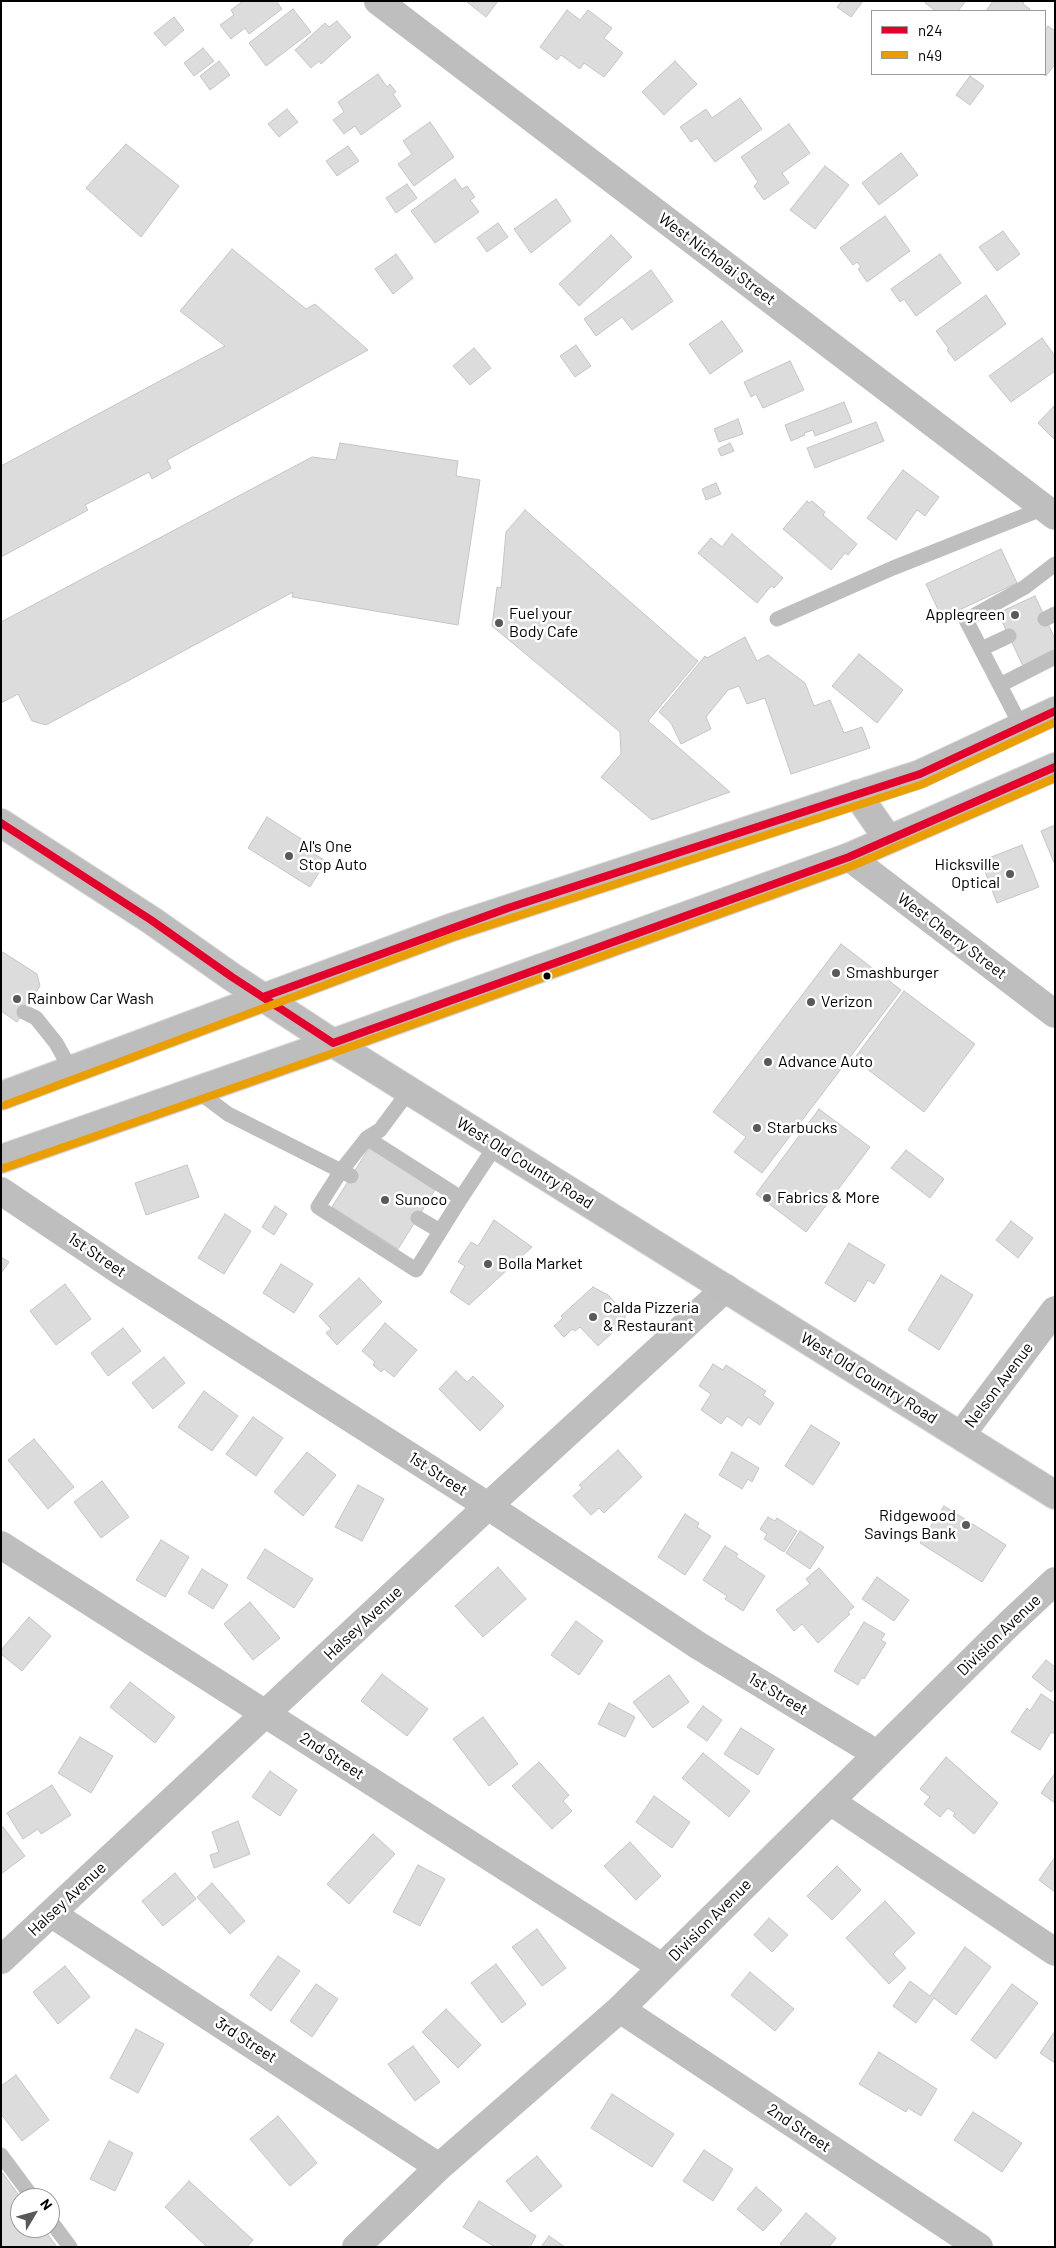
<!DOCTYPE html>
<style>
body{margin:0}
#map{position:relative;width:1056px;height:2248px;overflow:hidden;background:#fff;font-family:Barlow,sans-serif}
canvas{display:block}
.frame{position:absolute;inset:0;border:2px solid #000;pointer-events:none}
.legend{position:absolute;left:871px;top:10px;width:175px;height:65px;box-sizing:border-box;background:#fff;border:1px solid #999;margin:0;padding:6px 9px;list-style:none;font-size:15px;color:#000}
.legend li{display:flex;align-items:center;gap:10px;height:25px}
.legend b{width:25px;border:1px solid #999}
.north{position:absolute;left:10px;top:2188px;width:50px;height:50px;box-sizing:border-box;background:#fff;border:1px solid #999;border-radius:50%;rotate:53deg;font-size:14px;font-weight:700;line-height:20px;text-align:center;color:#000}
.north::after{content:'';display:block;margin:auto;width:18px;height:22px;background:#595959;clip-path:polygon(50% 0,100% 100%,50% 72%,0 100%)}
</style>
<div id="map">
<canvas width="1056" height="2248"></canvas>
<div class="frame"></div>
<ul class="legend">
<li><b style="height:6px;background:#e4002b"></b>n24</li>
<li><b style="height:6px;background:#eb9e00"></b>n49</li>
</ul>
<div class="north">N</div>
</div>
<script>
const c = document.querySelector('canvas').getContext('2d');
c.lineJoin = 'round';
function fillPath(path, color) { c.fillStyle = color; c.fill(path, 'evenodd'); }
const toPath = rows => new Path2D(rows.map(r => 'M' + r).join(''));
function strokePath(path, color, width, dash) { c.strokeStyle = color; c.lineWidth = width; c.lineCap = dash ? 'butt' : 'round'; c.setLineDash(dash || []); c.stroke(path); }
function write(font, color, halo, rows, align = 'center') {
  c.font = font + ' Barlow,sans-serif'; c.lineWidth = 5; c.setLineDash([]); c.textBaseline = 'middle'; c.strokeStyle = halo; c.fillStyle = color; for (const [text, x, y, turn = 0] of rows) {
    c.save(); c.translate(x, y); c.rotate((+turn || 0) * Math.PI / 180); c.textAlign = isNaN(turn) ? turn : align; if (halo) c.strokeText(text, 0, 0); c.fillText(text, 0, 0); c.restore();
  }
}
const building = toPath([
 [243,1,276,1,282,9,249,34,245,28,231,39,220,25,234,15,231,10,243,1],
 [466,1,498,1,486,17,466,1],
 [842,1,863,1,851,17,837,7,842,1],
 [926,1,966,1,958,11,936,11,925,3,926,1],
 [993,1,1024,1,1023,4,1030,9,1029,11,986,11,993,1],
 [293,9,311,32,266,66,249,43,293,9],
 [567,10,580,20,588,10,612,28,604,38,623,53,604,77,584,63,580,69,561,55,557,60,540,47,567,10],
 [174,17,184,30,165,46,154,33,174,17],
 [337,21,351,37,321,64,319,61,311,68,295,50,325,23,329,27,337,21],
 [1048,26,1055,31,1055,64,1046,76,1043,74,1045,74,1045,30,1048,26],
 [203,48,214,61,194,76,184,63,203,48],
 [219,61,230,75,210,90,200,76,219,61],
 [675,61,697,84,664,115,642,92,675,61],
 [378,74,387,87,390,84,396,92,393,94,401,106,361,135,355,126,344,134,333,120,344,112,338,102,378,74],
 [970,76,984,86,970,105,956,95,970,76],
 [740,98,762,129,715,162,697,138,691,142,680,127,706,109,712,118,740,98],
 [287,109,298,122,279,137,268,124,287,109],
 [430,122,454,157,414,186,398,164,412,154,403,141,430,122],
 [789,124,810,153,782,173,789,183,764,200,754,186,758,182,741,157,789,124],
 [126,144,179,186,141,237,86,188,126,144],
 [348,146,359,161,337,176,326,161,348,146],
 [901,153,918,175,879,205,862,183,901,153],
 [825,166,849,185,815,229,790,210,825,166],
 [455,179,462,189,467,186,475,197,470,200,479,212,435,243,411,211,455,179],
 [407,184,417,198,396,213,386,198,407,184],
 [556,199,571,221,531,253,514,229,556,199],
 [885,216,910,251,867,282,858,269,861,267,857,262,853,265,840,248,885,216],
 [498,223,508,237,487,252,477,238,498,223],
 [1003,231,1020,254,997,271,979,247,1003,231],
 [611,235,632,257,579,306,559,284,611,235],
 [232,249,306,309,315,304,368,350,167,460,171,468,152,479,149,472,85,505,88,510,1,557,1,466,225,346,180,311,232,249],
 [396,254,413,278,393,294,375,269,396,254],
 [940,254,961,283,916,316,904,299,900,302,891,289,940,254],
 [651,270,673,301,632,330,622,317,596,336,584,319,651,270],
 [986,295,1006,324,955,361,947,350,949,349,936,331,986,295],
 [722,321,743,351,710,374,689,344,722,321],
 [1042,338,1055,356,1055,371,1011,402,989,376,1042,338],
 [576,345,591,366,575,377,560,356,576,345],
 [474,348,491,368,470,385,453,366,474,348],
 [790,361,804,390,763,408,756,394,751,397,744,382,790,361],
 [844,402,852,422,815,436,813,430,804,433,805,435,791,441,785,425,844,402],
 [1055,405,1055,440,1038,423,1055,405],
 [738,419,743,434,719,442,714,429,738,419],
 [876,422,884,441,815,468,807,448,876,422],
 [340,443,458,461,456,476,480,480,458,625,292,597,293,592,46,725,32,721,18,694,1,703,1,622,312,457,336,460,340,443],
 [730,443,734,451,721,456,718,449,730,443],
 [903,470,939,497,925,516,917,510,896,540,867,518,903,470],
 [716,483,721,494,706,500,702,489,716,483],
 [807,501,809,503,812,501,825,512,823,515,857,544,848,555,845,553,831,570,783,529,807,501],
 [525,510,698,661,648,721,730,792,652,820,601,777,621,754,620,732,492,626,497,587,501,588,506,532,525,510],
 [732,534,783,578,774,588,771,586,757,603,698,553,711,538,722,547,732,534],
 [1001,549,1017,583,942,618,926,584,1001,549],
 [1035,596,1055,639,1055,651,1023,666,998,613,1035,596],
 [745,637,757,661,768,655,805,683,814,706,830,700,844,733,862,727,870,748,791,774,765,698,747,704,739,686,728,690,706,717,711,729,681,744,671,723,659,712,705,656,707,658,745,637],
 [859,654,903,690,877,723,832,686,859,654],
 [267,817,312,846,309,851,326,861,310,887,248,848,267,817],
 [1055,825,1055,865,1041,831,1055,825],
 [1022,845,1039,887,997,903,981,861,1022,845],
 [841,944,901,990,762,1173,734,1152,746,1137,713,1112,841,944],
 [1,951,37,974,40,986,17,1022,1,1011,1,951],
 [904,991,975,1044,924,1112,854,1059,904,991],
 [819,1109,870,1147,806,1232,756,1194,819,1109],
 [369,1148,435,1190,398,1249,332,1207,369,1148],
 [906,1150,944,1179,930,1198,891,1168,906,1150],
 [187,1165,199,1197,146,1215,135,1183,187,1165],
 [275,1206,287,1214,274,1235,262,1227,275,1206],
 [225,1214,251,1231,224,1274,198,1258,225,1214],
 [494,1220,532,1247,469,1305,450,1292,465,1266,458,1262,471,1242,478,1246,494,1220],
 [1011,1221,1033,1238,1018,1258,996,1240,1011,1221],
 [849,1243,885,1265,874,1284,868,1280,855,1302,825,1283,849,1243],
 [1,1257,9,1262,1,1273,1,1257],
 [281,1264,313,1284,294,1313,263,1293,281,1264],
 [941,1275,973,1295,939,1350,908,1330,941,1275],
 [359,1278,382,1302,337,1345,326,1333,331,1329,319,1316,359,1278],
 [65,1284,91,1319,56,1345,30,1311,65,1284],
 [593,1287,608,1295,625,1314,625,1321,598,1346,580,1327,575,1331,572,1329,564,1337,554,1326,563,1318,561,1316,593,1287],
 [385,1323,417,1350,394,1377,384,1369,381,1372,373,1365,375,1362,362,1351,385,1323],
 [123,1328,141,1351,108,1376,91,1353,123,1328],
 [164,1357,185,1383,153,1409,132,1383,164,1357],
 [713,1364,723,1370,726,1365,766,1391,763,1395,774,1403,760,1425,748,1417,742,1426,727,1416,721,1424,701,1410,711,1394,699,1386,713,1364],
 [456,1371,467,1382,473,1376,504,1406,480,1431,439,1389,456,1371],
 [204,1391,238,1416,212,1451,178,1427,204,1391],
 [253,1417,283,1438,256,1476,226,1454,253,1417],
 [811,1425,840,1443,813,1485,785,1466,811,1425],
 [34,1439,74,1487,48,1509,8,1460,34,1439],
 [618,1450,642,1477,604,1513,599,1508,591,1515,573,1496,582,1488,579,1485,618,1450],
 [307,1452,336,1475,303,1516,274,1492,307,1452],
 [732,1452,759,1468,752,1482,748,1479,742,1489,719,1475,732,1452],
 [102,1481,129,1517,101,1538,74,1502,102,1481],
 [358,1485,384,1499,362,1541,335,1527,358,1485],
 [944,1506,1006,1545,982,1582,920,1543,944,1506],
 [685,1514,699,1523,697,1527,711,1536,685,1575,658,1557,685,1514],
 [768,1517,775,1521,777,1518,797,1531,784,1552,764,1539,767,1534,760,1529,768,1517],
 [800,1531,824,1547,810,1569,786,1553,800,1531],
 [161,1540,189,1557,165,1597,136,1580,161,1540],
 [725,1546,738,1554,736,1557,765,1576,743,1611,725,1599,727,1596,703,1580,725,1546],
 [265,1549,313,1579,294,1608,247,1578,265,1549],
 [498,1567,526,1599,483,1637,455,1606,498,1567],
 [819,1568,854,1607,848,1612,850,1614,818,1643,802,1624,794,1631,776,1610,810,1584,806,1579,819,1568],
 [202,1569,228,1585,213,1609,188,1593,202,1569],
 [877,1577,909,1600,894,1621,862,1599,877,1577],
 [250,1602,280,1638,253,1660,224,1624,250,1602],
 [29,1617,51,1636,22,1671,1,1654,1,1650,29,1617],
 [576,1621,603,1641,579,1675,551,1655,576,1621],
 [864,1622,885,1634,881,1640,886,1643,864,1679,862,1677,858,1685,834,1671,864,1622],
 [1046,1660,1055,1667,1055,1688,1051,1692,1032,1677,1046,1660],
 [382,1674,428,1709,407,1736,361,1701,382,1674],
 [669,1675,689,1702,653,1728,633,1702,669,1675],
 [130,1682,175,1717,155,1743,110,1707,130,1682],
 [1041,1694,1055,1703,1055,1734,1051,1732,1040,1750,1011,1732,1027,1708,1030,1711,1041,1694],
 [609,1703,635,1717,625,1737,598,1724,609,1703],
 [703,1706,722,1720,707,1741,687,1727,703,1706],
 [483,1717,518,1764,489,1786,453,1739,483,1717],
 [741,1728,774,1749,758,1775,724,1754,741,1728],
 [80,1737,113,1756,91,1793,58,1773,80,1737],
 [703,1753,750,1791,729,1817,682,1778,703,1753],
 [946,1757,998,1803,974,1834,953,1816,955,1813,948,1808,940,1817,924,1804,930,1797,920,1789,946,1757],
 [539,1762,569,1795,563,1801,572,1811,552,1829,512,1786,539,1762],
 [270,1771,297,1790,280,1816,252,1797,270,1771],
 [1055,1773,1055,1803,1041,1793,1055,1773],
 [52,1785,71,1815,41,1834,38,1829,23,1839,7,1813,52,1785],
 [654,1796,690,1822,672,1848,636,1822,654,1796],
 [238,1821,250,1854,214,1868,210,1855,219,1852,212,1832,238,1821],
 [3,1827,25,1856,1,1874,1,1829,3,1827],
 [373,1834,395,1854,349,1904,327,1884,373,1834],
 [630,1842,661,1876,636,1900,604,1866,630,1842],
 [1055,1857,1055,1892,1039,1880,1055,1857],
 [418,1865,445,1879,420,1926,393,1912,418,1865],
 [837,1866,861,1890,832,1920,807,1896,837,1866],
 [175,1873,196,1899,163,1926,142,1901,175,1873],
 [212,1883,245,1921,230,1934,197,1897,212,1883],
 [885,1901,915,1933,893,1954,906,1968,889,1984,846,1938,885,1901],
 [769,1918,788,1935,772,1952,754,1935,769,1918],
 [537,1929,566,1968,542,1986,512,1947,537,1929],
 [965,1947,991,1967,956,2015,934,1998,916,2023,893,2006,910,1981,930,1996,965,1947],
 [278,1956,300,1971,271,2011,250,1995,278,1956],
 [496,1964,526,2004,502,2023,471,1983,496,1964],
 [65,1966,90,1997,58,2024,33,1992,65,1966],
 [750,1972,794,2009,775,2031,731,1995,750,1972],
 [316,1984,338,1999,312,2037,290,2021,316,1984],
 [1012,1984,1038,2003,996,2059,971,2040,1012,1984],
 [446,2009,481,2045,458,2068,422,2032,446,2009],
 [136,2029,164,2044,138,2093,110,2078,136,2029],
 [1055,2031,1055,2063,1040,2053,1055,2031],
 [413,2046,440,2082,415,2101,388,2064,413,2046],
 [879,2052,937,2089,921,2116,908,2108,906,2112,859,2084,879,2052],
 [16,2075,49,2120,22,2141,1,2114,1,2086,16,2075],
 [612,2094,674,2134,652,2167,591,2128,612,2094],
 [973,2112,1022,2143,1002,2172,954,2140,973,2112],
 [278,2116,317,2163,290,2186,250,2139,278,2116],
 [109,2141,133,2153,115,2191,90,2179,109,2141],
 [704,2150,733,2169,713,2201,683,2181,704,2150],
 [537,2156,562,2186,531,2212,506,2181,537,2156],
 [1,2171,21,2198,20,2228,43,2228,57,2247,1,2247,1,2171],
 [189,2181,253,2240,247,2247,207,2247,165,2207,189,2181],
 [756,2187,782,2210,763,2231,737,2209,756,2187],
 [479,2201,536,2236,530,2247,495,2247,463,2227,479,2201],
 [806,2213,836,2238,829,2247,783,2247,780,2244,806,2213],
 [549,2236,565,2247,541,2247,549,2236]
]);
fillPath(building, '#dcdcdc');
strokePath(building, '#c5c5c5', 1);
const primary = toPath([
 [857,794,888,839],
 [1,823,151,920,232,977,333,1043,1055,1495],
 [1,1096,450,928,920,774,1055,711],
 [1,1159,333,1043,849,857,1055,767]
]);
strokePath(primary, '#dbdbdb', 30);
strokePath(toPath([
 [777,619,893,568,1044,508],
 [1045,619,1055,614],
 [981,649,1009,636],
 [1000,685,1055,657],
 [1021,726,966,620,1025,587,1055,564],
 [24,1012,36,1018,56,1043,71,1070],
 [196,1090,228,1114,351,1176],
 [367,1138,461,1198,416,1270,318,1207,341,1171,367,1138,380,1130,409,1091],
 [461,1198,496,1145],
 [418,1218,440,1231],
 [1,2155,33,2198],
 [50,2220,70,2247]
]), '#bebebe', 15);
strokePath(toPath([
 [378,1,1055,516],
 [849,857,1055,1014],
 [1,1191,120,1271,488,1506,699,1646,877,1754],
 [961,1435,1055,1310],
 [1,1545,662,1967],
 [830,1801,1055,1952],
 [52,1914,439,2167],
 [1,1960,488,1506,726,1288],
 [620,2009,979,2247],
 [356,2247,439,2167,620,2009,1010,1623,1055,1581]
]), '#bebebe', 28);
strokePath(primary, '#bdbdbd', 28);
strokePath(toPath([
 [1,823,151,920,232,977,333,1043,849,857,1055,767],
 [263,997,508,908,920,774,1055,711]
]), '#e4002b', 8);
strokePath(toPath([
 [5,1105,453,937,923,784,1055,722],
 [4,1168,336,1052,852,866,1055,778]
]), '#eb9e00', 8);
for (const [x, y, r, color] of [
 [1015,615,5,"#595959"],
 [499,623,5,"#595959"],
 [289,856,5,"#595959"],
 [1010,874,5,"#595959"],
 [836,973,5,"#595959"],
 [547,976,4.5,"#000"],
 [17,999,5,"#595959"],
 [811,1002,5,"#595959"],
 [768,1062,5,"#595959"],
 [757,1128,5,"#595959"],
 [767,1198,5,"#595959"],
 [385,1200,5,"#595959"],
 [488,1264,5,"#595959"],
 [593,1317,5,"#595959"],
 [966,1525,5,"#595959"]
]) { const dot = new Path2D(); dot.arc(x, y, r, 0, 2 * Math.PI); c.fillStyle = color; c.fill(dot); strokePath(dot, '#fff', 2); }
write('16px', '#000', '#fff', [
 ["West Nicholai Street",717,259,37],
 ["West Cherry Street",952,936,37],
 ["West Old Country Road",525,1163,32],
 ["1st Street",97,1255,34],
 ["West Old Country Road",869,1378,32],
 ["Nelson Avenue",999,1385,-53],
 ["1st Street",438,1474,33],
 ["Halsey Avenue",363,1623,-43],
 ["Division Avenue",999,1635,-44],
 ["1st Street",778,1694,31],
 ["2nd Street",332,1756,33],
 ["Halsey Avenue",67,1899,-43],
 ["Division Avenue",710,1920,-45],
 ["3rd Street",246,2040,33],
 ["2nd Street",799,2128,34]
]);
write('16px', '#000', '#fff', [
 ["Fuel your",509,614],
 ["Body Cafe",509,632],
 ["Applegreen",1005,615,"right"],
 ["Al's One",299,847],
 ["Stop Auto",299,865],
 ["Hicksville",1000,865,"right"],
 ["Optical",1000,883,"right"],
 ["Smashburger",846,973],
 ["Rainbow Car Wash",27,999],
 ["Verizon",821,1002],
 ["Advance Auto",778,1062],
 ["Starbucks",767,1128],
 ["Fabrics & More",777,1198],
 ["Sunoco",395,1200],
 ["Bolla Market",498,1264],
 ["Calda Pizzeria",603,1308],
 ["& Restaurant",603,1326],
 ["Ridgewood",956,1516,"right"],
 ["Savings Bank",956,1534,"right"]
], 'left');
</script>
